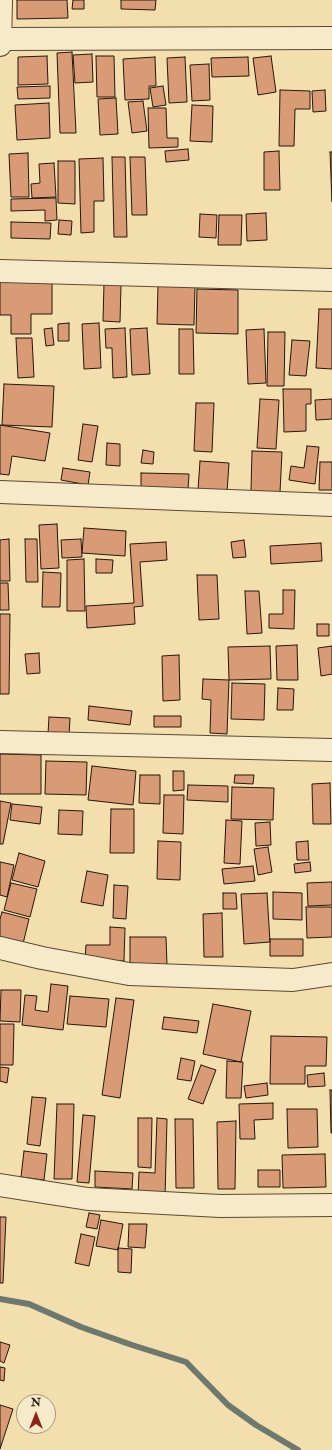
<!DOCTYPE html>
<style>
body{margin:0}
#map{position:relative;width:332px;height:1450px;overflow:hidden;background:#f3dead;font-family:"IM FELL Double Pica",serif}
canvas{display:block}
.north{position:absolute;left:16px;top:1394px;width:40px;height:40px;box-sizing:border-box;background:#f7eaca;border:1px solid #a3967e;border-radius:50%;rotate:0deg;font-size:11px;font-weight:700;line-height:16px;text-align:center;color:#26170c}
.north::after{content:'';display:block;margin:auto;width:14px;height:18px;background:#8f2418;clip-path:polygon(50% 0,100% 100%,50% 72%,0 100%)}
</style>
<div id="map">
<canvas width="332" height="1450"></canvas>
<div class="north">N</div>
</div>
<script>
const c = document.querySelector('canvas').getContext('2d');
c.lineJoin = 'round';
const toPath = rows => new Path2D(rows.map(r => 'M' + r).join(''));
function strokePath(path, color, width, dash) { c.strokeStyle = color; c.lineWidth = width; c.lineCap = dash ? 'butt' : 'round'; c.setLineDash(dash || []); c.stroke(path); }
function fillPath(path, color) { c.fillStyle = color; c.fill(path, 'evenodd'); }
strokePath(toPath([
 [0,1299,29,1304,81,1327,132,1345,186,1362,228,1405,256,1425,298,1450]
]), '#6d796e', 6);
const building = toPath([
 [17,0,67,0,68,18,17,19,17,0],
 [73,0,84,0,84,9,72,9,73,0],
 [121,0,156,0,155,10,121,9,121,0],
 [72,52,76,133,60,133,57,53,72,52],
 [92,54,93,82,75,83,73,55,92,54],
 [47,56,48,84,18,85,18,57,47,56],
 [96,56,114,56,115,97,97,97,96,56],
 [271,56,276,92,258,95,253,58,271,56],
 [155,57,156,86,149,86,149,99,125,100,123,59,155,57],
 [185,57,187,102,169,103,167,58,185,57],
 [248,57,249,76,212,77,211,58,248,57],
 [209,64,210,100,192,101,190,65,209,64],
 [50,86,50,98,18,99,17,87,50,86],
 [163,86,166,105,153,107,150,88,163,86],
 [280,90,310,91,310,109,295,109,294,146,279,146,280,90],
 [325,90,326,111,313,112,312,91,325,90],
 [116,98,118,134,100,135,98,99,116,98],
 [143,101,147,131,132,133,128,102,143,101],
 [49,103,50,138,17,140,15,105,49,103],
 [192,105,213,106,212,142,190,141,192,105],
 [148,108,166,108,167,138,178,138,178,147,149,148,148,108],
 [188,149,189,160,166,162,165,151,188,149],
 [279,151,280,190,264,190,264,152,279,151],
 [330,152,332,152,332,202,330,152],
 [28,153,29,197,11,197,9,154,28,153],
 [112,157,125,157,127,237,114,237,112,157],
 [130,157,145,157,147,215,132,215,130,157],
 [103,158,104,201,94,201,94,232,81,233,79,159,103,158],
 [58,161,75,161,75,204,58,203,58,161],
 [54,163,56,197,32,198,31,184,40,183,39,164,54,163],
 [56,198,57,220,45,221,45,210,11,211,11,199,56,198],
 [266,213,267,240,247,241,246,214,266,213],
 [200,214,217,215,216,238,199,237,200,214],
 [219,215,242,215,241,245,218,245,219,215],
 [59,220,72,221,71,235,58,234,59,220],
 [11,222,51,223,50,239,11,238,11,222],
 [52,275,52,314,31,314,31,334,11,334,11,315,0,315,0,276,52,275],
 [104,284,121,285,120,322,103,321,104,284],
 [158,286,195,286,194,325,157,324,158,286],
 [197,289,238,290,238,334,196,333,197,289],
 [319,309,332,309,332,369,316,368,319,309],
 [69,323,69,341,58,341,58,324,69,323],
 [99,323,101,368,84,369,82,324,99,323],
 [52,328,54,345,46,346,44,329,52,328],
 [125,328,127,377,113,378,112,348,106,348,105,329,125,328],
 [147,328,150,374,132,375,130,329,147,328],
 [179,329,193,329,194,374,179,374,179,329],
 [264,329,266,383,248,384,246,330,264,329],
 [268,332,285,332,284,386,267,386,268,332],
 [16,338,32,338,34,377,18,378,16,338],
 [292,340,310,341,306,376,289,375,292,340],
 [4,384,54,386,52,427,2,425,4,384],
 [283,389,311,389,311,404,306,404,306,431,284,432,283,389],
 [260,399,279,400,276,449,257,448,260,399],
 [332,399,332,419,316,420,315,400,332,399],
 [196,403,214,403,212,452,194,451,196,403],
 [83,424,98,426,92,462,78,460,83,424],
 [0,425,50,433,45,461,12,456,9,475,0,474,0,425],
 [107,443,120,444,120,466,106,465,107,443],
 [307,446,319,447,315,484,289,480,291,466,304,468,307,446],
 [143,450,154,452,153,464,141,463,143,450],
 [252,451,282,452,280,492,251,491,252,451],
 [200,461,229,463,227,492,198,490,200,461],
 [320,462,332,462,332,490,319,490,320,462],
 [63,468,90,472,88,485,61,480,63,468],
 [141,473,189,474,188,490,141,488,141,473],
 [57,524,59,568,41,569,39,525,57,524],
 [84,528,126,531,125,556,82,553,84,528],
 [9,539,10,581,0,581,0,540,9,539],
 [25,539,37,539,38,582,26,582,25,539],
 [81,539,82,557,62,558,61,540,81,539],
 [244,540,246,557,233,558,231,542,244,540],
 [166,542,167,560,140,562,143,606,134,607,135,624,87,628,86,606,134,603,130,544,166,542],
 [321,543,322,561,271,564,270,546,321,543],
 [84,559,85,611,67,611,67,560,84,559],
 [96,559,113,560,112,573,96,573,96,559],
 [43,572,61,573,60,607,42,607,43,572],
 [197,575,217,575,219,619,199,620,197,575],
 [0,583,8,583,9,610,0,610,0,583],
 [283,590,295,590,294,629,269,628,269,614,283,614,283,590],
 [245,591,259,591,262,633,247,634,245,591],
 [0,614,10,614,9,694,0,694,0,614],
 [317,624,329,624,329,636,317,636,317,624],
 [297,645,298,680,277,680,276,646,297,645],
 [270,646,271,679,229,680,228,647,270,646],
 [332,646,332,674,321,676,318,648,332,646],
 [39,653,40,673,27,674,25,654,39,653],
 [179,655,180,700,163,701,162,656,179,655],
 [203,679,229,680,227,734,210,733,211,700,202,699,203,679],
 [232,683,265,684,264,720,231,719,232,683],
 [278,688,294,689,293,710,277,710,278,688],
 [89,706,132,711,130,725,88,720,89,706],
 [154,716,181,716,181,727,154,727,154,716],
 [49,717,70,718,69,735,48,734,49,717],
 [0,754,41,755,41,794,0,794,0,754],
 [46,761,87,762,86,795,45,794,46,761],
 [92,766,136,771,133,805,88,800,92,766],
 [173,771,184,771,184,790,173,791,173,771],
 [140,775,160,775,160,804,139,803,140,775],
 [235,775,254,775,253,784,234,783,235,775],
 [330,783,331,824,313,824,312,784,330,783],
 [188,785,228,786,228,802,187,800,188,785],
 [232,787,274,788,273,820,231,819,232,787],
 [164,795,184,795,183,834,163,833,164,795],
 [0,801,11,803,3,844,0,844,0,801],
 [12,804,42,807,40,824,10,820,12,804],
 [111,809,134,809,134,853,110,853,111,809],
 [59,810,83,811,82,835,58,834,59,810],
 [226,820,242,821,240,864,224,863,226,820],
 [270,822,271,845,256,846,255,823,270,822],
 [158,841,181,842,180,880,157,879,158,841],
 [308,841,309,860,297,860,296,842,308,841],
 [268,847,272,872,258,875,254,849,268,847],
 [19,853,45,861,38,887,12,880,19,853],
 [0,862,14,865,7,897,0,895,0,862],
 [310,862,311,871,295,873,294,864,310,862],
 [253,866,255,881,224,884,222,869,253,866],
 [87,871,108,875,103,906,81,902,87,871],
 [332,882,332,905,308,906,307,883,332,882],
 [11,883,37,889,30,917,4,910,11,883],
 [114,885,128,886,126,919,113,918,114,885],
 [273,892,302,893,302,920,273,919,273,892],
 [223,893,236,893,237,909,223,909,223,893],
 [267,893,270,942,244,944,241,894,267,893],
 [306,907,332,907,332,937,307,938,306,907],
 [2,912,29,919,22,948,0,942,0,919,2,912],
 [222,913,223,957,204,957,203,914,222,913],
 [110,927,125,928,124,961,85,960,86,945,110,945,110,927],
 [130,937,166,937,167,965,130,966,130,937],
 [270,939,303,939,303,956,270,956,270,939],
 [51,984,68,986,63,1030,22,1025,25,995,37,996,35,1010,48,1012,51,984],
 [1,990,21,990,20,1022,0,1021,1,990],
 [70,996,109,999,106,1027,67,1024,70,996],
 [116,998,134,1000,120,1098,102,1095,116,998],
 [213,1004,251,1011,241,1062,203,1054,213,1004],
 [164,1017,199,1021,197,1033,162,1029,164,1017],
 [0,1024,14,1024,13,1065,0,1065,0,1024],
 [271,1036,327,1037,326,1066,305,1066,305,1084,270,1084,271,1036],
 [181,1058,195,1061,191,1081,177,1079,181,1058],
 [227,1061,243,1062,241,1098,226,1098,227,1061],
 [201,1065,216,1070,203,1104,188,1099,201,1065],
 [0,1067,9,1068,7,1083,0,1081,0,1067],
 [324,1073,325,1086,308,1087,307,1075,324,1073],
 [267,1083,268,1095,246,1098,244,1086,267,1083],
 [330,1090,332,1090,332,1133,331,1133,330,1090],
 [32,1097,46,1098,40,1146,27,1144,32,1097],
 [273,1103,273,1119,254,1120,255,1139,240,1139,239,1104,273,1103],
 [57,1104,74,1104,72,1179,54,1179,57,1104],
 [287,1109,317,1109,318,1147,288,1148,287,1109],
 [83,1115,95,1116,89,1183,77,1182,83,1115],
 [138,1118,152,1118,151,1168,138,1167,138,1118],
 [157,1118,167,1119,165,1198,138,1197,139,1172,155,1173,157,1118],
 [175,1119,193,1119,194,1188,176,1188,175,1119],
 [236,1121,235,1189,218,1189,217,1122,236,1121],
 [24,1151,47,1154,44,1180,21,1177,24,1151],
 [325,1154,326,1187,283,1188,282,1155,325,1154],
 [258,1170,280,1170,280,1187,258,1187,258,1170],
 [95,1171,133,1173,132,1189,95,1187,95,1171],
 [89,1213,100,1215,97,1229,86,1227,89,1213],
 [0,1217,6,1217,3,1283,0,1283,0,1217],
 [101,1220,123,1224,118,1250,96,1246,101,1220],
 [129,1224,147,1224,145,1248,128,1247,129,1224],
 [81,1234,95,1237,89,1266,75,1263,81,1234],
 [118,1248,132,1249,131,1273,118,1272,118,1248],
 [0,1342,10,1345,4,1363,0,1361,0,1342],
 [0,1367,5,1368,4,1381,0,1380,0,1367],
 [0,1405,13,1409,0,1449,0,1405]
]);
fillPath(building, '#d99b76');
strokePath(building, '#26170c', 1);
const minor = toPath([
 [0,39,332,38],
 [0,45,1,0],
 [0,271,332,280],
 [0,492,332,505],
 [0,742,332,750],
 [0,948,42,958,129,974,293,980,332,974],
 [0,1185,88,1199,220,1206,332,1205]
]);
strokePath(minor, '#594934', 24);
strokePath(minor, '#f7eaca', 22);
</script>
